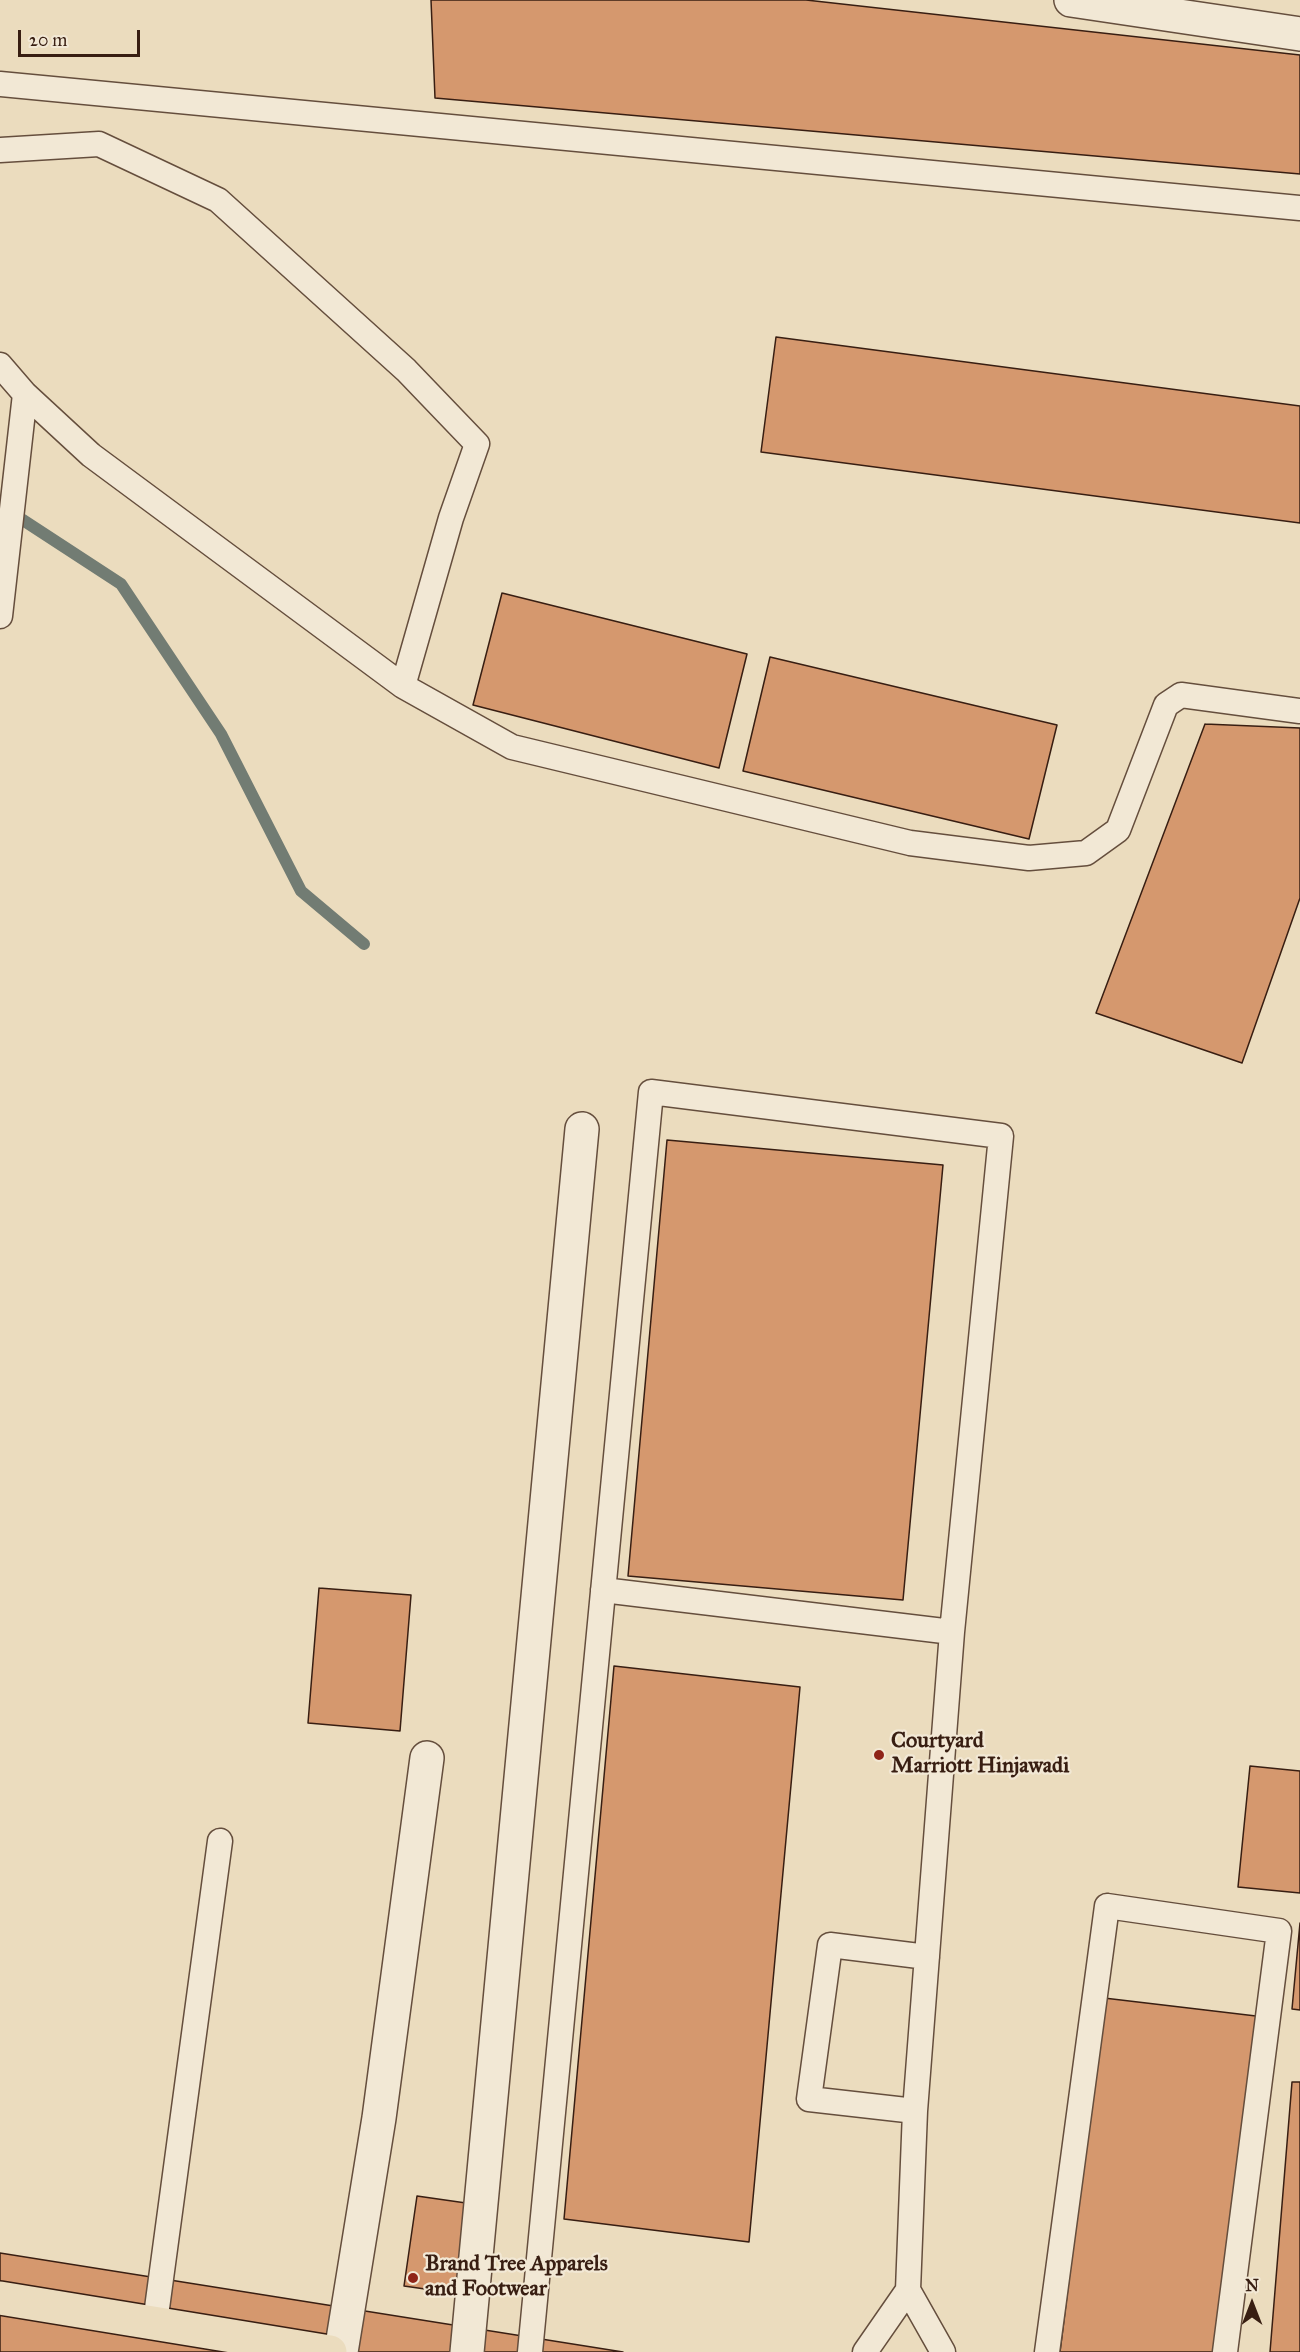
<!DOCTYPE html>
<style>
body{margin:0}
#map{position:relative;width:1300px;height:2352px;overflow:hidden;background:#ebdcbe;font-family:"IM FELL Great Primer",serif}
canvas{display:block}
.north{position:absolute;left:1222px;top:2274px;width:60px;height:60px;-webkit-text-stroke:4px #f2e8d5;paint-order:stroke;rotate:0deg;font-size:16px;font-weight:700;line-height:24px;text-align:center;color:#381e12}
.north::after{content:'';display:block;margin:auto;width:21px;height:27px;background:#381e12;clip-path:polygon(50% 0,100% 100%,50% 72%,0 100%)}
.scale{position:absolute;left:18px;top:30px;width:122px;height:27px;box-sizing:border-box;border:3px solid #381e12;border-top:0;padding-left:8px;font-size:18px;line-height:21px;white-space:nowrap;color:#381e12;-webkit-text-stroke:4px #f2e8d5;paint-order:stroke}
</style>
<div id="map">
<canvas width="1300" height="2352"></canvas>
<div class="north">N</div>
<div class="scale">20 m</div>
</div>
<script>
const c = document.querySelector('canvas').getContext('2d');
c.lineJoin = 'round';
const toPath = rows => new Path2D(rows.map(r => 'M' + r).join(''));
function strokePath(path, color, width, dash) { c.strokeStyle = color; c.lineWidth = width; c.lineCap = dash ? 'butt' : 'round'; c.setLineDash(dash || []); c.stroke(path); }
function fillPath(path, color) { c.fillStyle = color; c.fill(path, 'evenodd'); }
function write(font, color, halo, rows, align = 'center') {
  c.font = font + ' "IM FELL Great Primer",serif'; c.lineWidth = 4.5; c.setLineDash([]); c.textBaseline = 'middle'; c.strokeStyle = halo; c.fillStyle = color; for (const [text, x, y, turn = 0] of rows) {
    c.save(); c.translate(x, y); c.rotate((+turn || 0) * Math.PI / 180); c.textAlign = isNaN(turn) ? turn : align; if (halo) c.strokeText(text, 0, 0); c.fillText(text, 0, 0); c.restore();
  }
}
strokePath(toPath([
 [0,505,121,584,221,734,301,891,364,944]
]), '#727c73', 12);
const building = toPath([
 [431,0,806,0,1300,55,1300,174,435,98,431,0],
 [776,337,1300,406,1300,523,761,452,776,337],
 [502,593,747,654,719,768,473,705,502,593],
 [770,657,1057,725,1029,839,743,771,770,657],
 [1205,724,1300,728,1300,898,1242,1063,1096,1013,1205,724],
 [667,1140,943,1165,903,1600,628,1576,667,1140],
 [319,1588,411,1595,400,1731,308,1723,319,1588],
 [614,1666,800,1687,749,2242,564,2219,614,1666],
 [1250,1766,1300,1771,1300,1893,1238,1887,1250,1766],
 [1300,1923,1300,2010,1292,2009,1300,1923],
 [1104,1998,1256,2016,1215,2352,1060,2352,1104,1998],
 [1292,2082,1300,2082,1300,2352,1270,2352,1292,2082],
 [417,2196,480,2205,467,2295,404,2286,417,2196],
 [0,2253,623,2352,0,2352,0,2253]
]);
fillPath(building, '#d5986e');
strokePath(building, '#381e12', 1.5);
const lane = toPath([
 [0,84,1300,208],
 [0,150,99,144,218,200,406,370,477,444,451,518,403,686,512,747,910,843,1029,858,1086,853,1118,830,1166,705,1181,695,1300,711],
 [0,365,25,394,91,455,403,686],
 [0,616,25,394],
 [603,1590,952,1632],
 [915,2111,809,2099,830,1945,927,1957],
 [155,2323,220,1841],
 [530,2352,651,1092,1001,1136,952,1632,915,2111,908,2290,943,2352],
 [865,2352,908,2290],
 [1047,2352,1107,1906,1279,1931,1225,2352]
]);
const street = toPath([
 [1071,0,1300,34],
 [341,2352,379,2118,427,1758],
 [467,2352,582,1129]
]);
const primary = toPath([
 [0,2298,330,2352]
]);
strokePath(lane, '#654e3d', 27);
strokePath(street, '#654e3d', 36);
strokePath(primary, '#381e12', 36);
strokePath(lane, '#f2e8d5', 24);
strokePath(street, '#f2e8d5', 33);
strokePath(primary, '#ebdcbe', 33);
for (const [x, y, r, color] of [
 [879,1755,6,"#8f2418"],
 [413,2278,6,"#8f2418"]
]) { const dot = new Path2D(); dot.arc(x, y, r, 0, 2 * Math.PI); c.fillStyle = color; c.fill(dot); strokePath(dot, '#f2e8d5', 2); }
write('bold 22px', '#381e12', '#f2e8d5', [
 ["Courtyard",891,1742],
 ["Marriott Hinjawadi",891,1767],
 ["Brand Tree Apparels",425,2265],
 ["and Footwear",425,2290]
], 'left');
</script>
